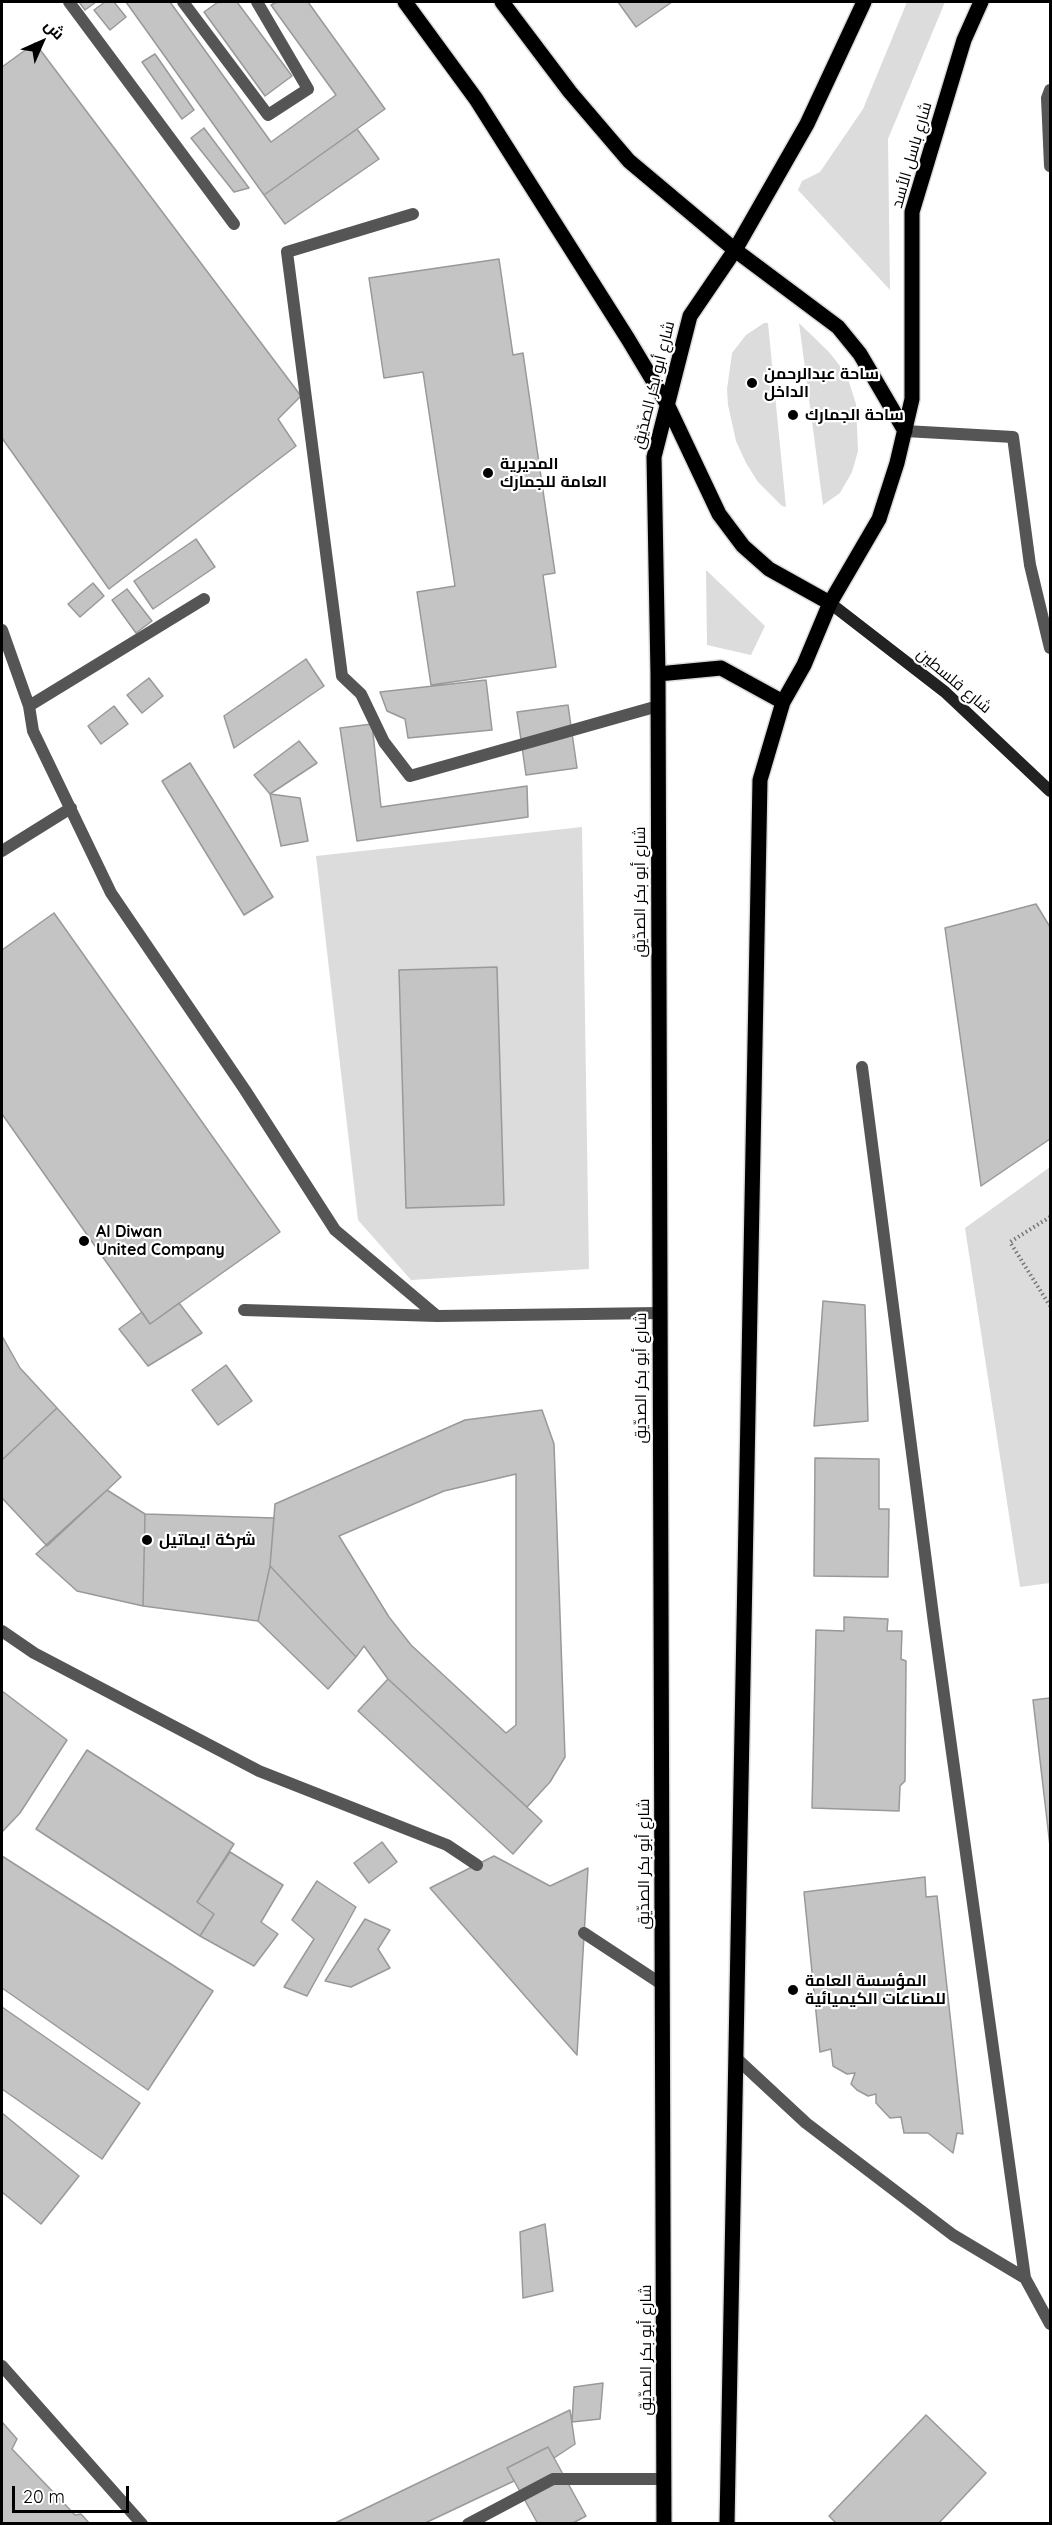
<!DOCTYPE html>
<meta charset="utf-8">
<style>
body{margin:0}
#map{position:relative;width:1052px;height:2525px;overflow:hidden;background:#fff;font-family:Quicksand,Cairo,sans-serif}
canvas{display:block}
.frame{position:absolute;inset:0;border:3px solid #000;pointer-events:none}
.north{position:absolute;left:12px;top:12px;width:60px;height:60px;-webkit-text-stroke:4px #fff;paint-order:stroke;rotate:45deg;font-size:16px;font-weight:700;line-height:24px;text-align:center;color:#000}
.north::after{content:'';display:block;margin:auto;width:21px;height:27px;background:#000;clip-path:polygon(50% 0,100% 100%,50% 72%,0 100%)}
.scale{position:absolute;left:12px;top:2486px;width:117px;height:27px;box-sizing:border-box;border:3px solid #000;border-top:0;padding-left:8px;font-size:18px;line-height:21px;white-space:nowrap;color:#000;-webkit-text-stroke:4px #fff;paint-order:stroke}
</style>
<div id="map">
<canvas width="1052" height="2525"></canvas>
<div class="frame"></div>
<div class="north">ش</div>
<div class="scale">20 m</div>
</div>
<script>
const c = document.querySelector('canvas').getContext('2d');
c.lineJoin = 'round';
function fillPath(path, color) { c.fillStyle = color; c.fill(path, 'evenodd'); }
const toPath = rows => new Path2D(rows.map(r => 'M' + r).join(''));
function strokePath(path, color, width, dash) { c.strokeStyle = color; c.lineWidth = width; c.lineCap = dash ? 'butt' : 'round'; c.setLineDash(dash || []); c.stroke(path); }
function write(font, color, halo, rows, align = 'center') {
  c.font = font + ' Quicksand,Cairo,sans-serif'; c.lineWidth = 4.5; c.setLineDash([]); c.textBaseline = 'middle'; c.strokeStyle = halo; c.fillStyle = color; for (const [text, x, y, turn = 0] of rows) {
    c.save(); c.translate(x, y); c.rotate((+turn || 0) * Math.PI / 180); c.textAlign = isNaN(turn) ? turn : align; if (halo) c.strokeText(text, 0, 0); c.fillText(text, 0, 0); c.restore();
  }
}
fillPath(toPath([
 [907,2,945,2,888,139,890,290,798,190,802,181,820,172,863,109],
 [764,323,768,323,786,507,782,506,758,482,746,463,736,441,728,405,727,389,732,353,746,335],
 [799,323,829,352,840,366,849,382,856,404,858,451,852,472,840,493,823,505],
 [706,570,765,626,751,655,707,645],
 [582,827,589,1269,411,1280,358,1220,316,856],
 [1050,1167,1050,1583,1020,1587,965,1228]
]), '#dcdcdc');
const building = toPath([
 [79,2,96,2,85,10,79,2],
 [105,2,114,2,126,17,110,30,94,10,105,2],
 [126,2,170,2,271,142,336,95,271,5,277,2,308,2,385,109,264,195,126,2],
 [218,2,237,2,292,76,265,96,204,12,218,2],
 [618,2,672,2,636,27,618,2],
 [35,43,301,396,278,419,296,446,109,589,2,438,2,67,35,43],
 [155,54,194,110,182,119,142,62,155,54],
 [204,128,249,188,234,192,191,138,204,128],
 [357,129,379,159,285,224,264,195,357,129],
 [499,259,513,355,523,353,555,573,543,575,556,667,431,685,417,592,455,586,423,372,384,378,369,278,499,259],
 [196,539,215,567,153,609,134,581,196,539],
 [93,583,104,596,80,617,68,604,93,583],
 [127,589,152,621,136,633,112,600,127,589],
 [306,659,324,686,234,748,224,716,306,659],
 [149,678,163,696,142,713,127,695,149,678],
 [486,680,492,730,408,738,405,719,387,711,380,692,486,680],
 [568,705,577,768,526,775,517,712,568,705],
 [114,706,128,724,101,744,88,726,114,706],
 [372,724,381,807,527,786,528,817,357,841,340,728,372,724],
 [299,741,317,763,270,794,254,775,299,741],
 [190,763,273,897,244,915,162,781,190,763],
 [270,794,300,798,308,841,281,846,270,794],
 [1036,904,1050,927,1050,1139,981,1186,945,928,1036,904],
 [54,913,280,1232,150,1324,2,1114,2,950,54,913],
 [497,967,504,1205,406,1208,399,970,497,967],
 [823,1301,865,1305,868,1421,814,1426,823,1301],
 [179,1303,202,1333,148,1366,119,1329,142,1312,150,1324,179,1303],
 [2,1336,20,1368,57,1408,2,1460,2,1336],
 [226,1365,252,1401,218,1425,192,1390,226,1365],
 [57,1408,121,1477,47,1546,2,1498,2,1460,57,1408],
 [542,1410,554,1444,565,1757,550,1782,527,1807,388,1679,364,1646,356,1657,270,1566,275,1504,465,1420,542,1410],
 [516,1474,516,1725,506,1733,411,1645,389,1617,339,1536,444,1491,516,1474],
 [815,1458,879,1459,879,1509,889,1509,888,1577,814,1576,815,1458],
 [107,1490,145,1514,143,1606,77,1591,36,1554,107,1490],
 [145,1514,274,1518,270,1566,258,1621,143,1606,145,1514],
 [270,1566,356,1657,328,1689,258,1621,270,1566],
 [844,1617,888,1619,887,1631,902,1631,901,1659,906,1661,905,1781,900,1786,899,1811,812,1808,816,1630,844,1631,844,1617],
 [388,1679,542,1821,513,1854,358,1711,388,1679],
 [2,1691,67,1740,20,1813,2,1832,2,1691],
 [1050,1698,1050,1846,1033,1700,1050,1698],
 [87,1750,234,1844,197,1902,214,1914,200,1936,36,1829,87,1750],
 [382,1842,397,1862,369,1883,354,1863,382,1842],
 [230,1852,283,1885,261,1922,278,1934,254,1966,200,1936,214,1914,197,1902,230,1852],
 [2,1856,213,1991,148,2090,2,1988,2,1856],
 [494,1856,550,1886,588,1868,577,2055,430,1888,494,1856],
 [925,1877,926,1897,937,1896,963,2134,957,2133,953,2153,928,2133,904,2133,901,2117,890,2118,876,2103,876,2094,868,2096,857,2090,851,2084,855,2073,847,2074,833,2066,831,2049,820,2052,804,1892,925,1877],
 [317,1881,356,1907,307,1996,284,1987,314,1939,292,1920,317,1881],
 [365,1919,390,1930,378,1949,390,1968,351,1987,325,1981,365,1919],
 [2,2007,140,2103,102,2159,2,2089,2,2007],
 [2,2113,79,2176,41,2224,2,2192,2,2113],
 [545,2224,553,2291,523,2298,520,2232,545,2224],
 [603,2383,600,2419,572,2422,574,2387,603,2383],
 [570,2410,575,2444,554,2458,548,2447,507,2468,514,2481,423,2524,333,2524,570,2410],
 [926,2415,986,2473,938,2524,837,2524,829,2516,926,2415],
 [2,2422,17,2439,12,2449,75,2515,81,2514,90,2524,2,2524,2,2422],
 [548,2447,586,2516,571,2524,538,2524,507,2468,548,2447]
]);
fillPath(building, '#c4c4c4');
strokePath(building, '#999', 1.5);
const primary = toPath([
 [405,2,476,99,628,339,667,404,719,514,743,546,769,569,830,603],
 [502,2,570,92,629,161,735,250,838,327,860,354,905,431],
 [658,674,721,668,783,702],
 [664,2524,658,674,654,457,690,316,735,250,807,124,864,2],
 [727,2524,760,780,783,702,804,665,830,603,879,519,897,463,912,399,912,212,964,40,981,2]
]);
strokePath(primary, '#dbdbdb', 18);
strokePath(toPath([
 [1050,1217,1010,1242,1050,1306]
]), '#777', 4, [1.5, 3]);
strokePath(toPath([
 [69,2,234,224],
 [183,2,268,115,308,89,257,2],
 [1050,90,1047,98,1050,166],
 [413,214,287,252,342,676,361,694,384,742,410,776,658,706],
 [905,431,1013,437,1030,565,1050,648],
 [2,630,29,706,33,731,111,893,245,1090,335,1230,437,1316,659,1313],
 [29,706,204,599],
 [2,851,71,808],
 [244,1310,437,1316],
 [2,1631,34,1653,259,1771,447,1845,477,1865],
 [584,1933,663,1985],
 [2,2366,142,2524],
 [468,2524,553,2479,664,2479]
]), '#555', 12);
strokePath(toPath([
 [862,1067,934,1623,1025,2278,1050,2324],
 [736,2058,806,2123,953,2235,1025,2278]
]), '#555', 12);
strokePath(toPath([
 [830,603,945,692,1050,791]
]), '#222', 12);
strokePath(primary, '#000', 15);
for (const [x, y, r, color] of [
 [752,383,6,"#000"],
 [793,415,6,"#000"],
 [488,473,6,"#000"],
 [84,1241,6,"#000"],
 [147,1540,6,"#000"],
 [793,1990,6,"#000"]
]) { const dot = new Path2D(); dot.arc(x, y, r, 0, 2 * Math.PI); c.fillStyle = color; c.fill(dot); strokePath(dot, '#fff', 2); }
write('16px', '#000', '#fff', [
 ["شارع باسل الأسد",912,155,-74],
 ["شارع أبو بكر الصدّيق",654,385,-76],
 ["شارع فلسطين",954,681,40],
 ["شارع أبو بكر الصدّيق",640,892,-90],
 ["شارع أبو بكر الصدّيق",641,1378,-90],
 ["شارع أبو بكر الصدّيق",644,1864,-90],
 ["شارع أبو بكر الصدّيق",646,2350,-90]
]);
write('bold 16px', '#000', '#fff', [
 ["ساحة عبدالرحمن",764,374],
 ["الداخل",764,392],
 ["ساحة الجمارك",805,415],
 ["المديرية",500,464],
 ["العامة للجمارك",500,482],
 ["Al Diwan",96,1232],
 ["United Company",96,1250],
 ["شركة ايماتيل",159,1540],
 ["المؤسسة العامة",805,1981],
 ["للصناعات الكيميائية",805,1999]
], 'left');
</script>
